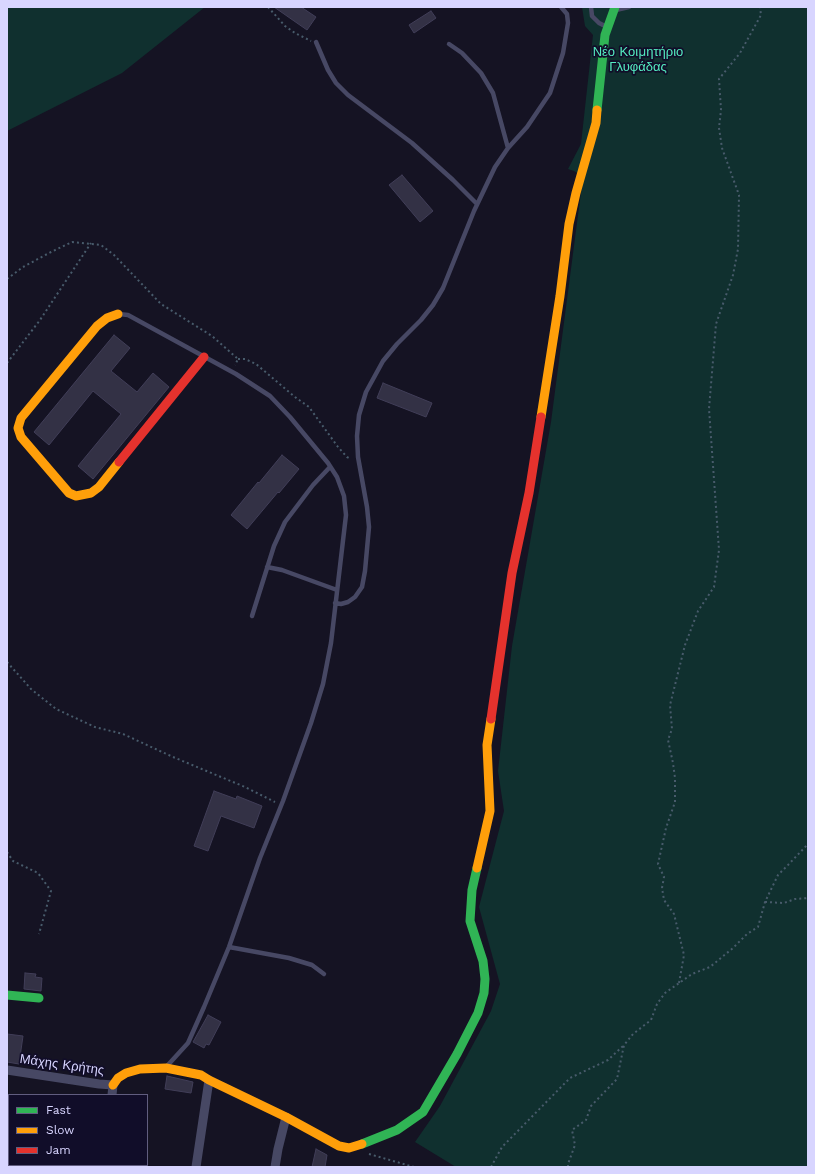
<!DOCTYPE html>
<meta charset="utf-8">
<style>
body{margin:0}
#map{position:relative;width:815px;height:1174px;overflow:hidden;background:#151323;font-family:"Work Sans",sans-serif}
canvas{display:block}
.frame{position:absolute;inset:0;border:8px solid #d8d5ff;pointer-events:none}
.legend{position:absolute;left:8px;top:1094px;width:140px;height:72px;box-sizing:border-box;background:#110d29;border:1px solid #615d7f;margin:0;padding:5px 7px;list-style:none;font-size:12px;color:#d8d5ff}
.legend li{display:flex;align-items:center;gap:8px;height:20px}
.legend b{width:20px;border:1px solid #615d7f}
</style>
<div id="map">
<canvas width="815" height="1174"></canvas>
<div class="frame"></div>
<ul class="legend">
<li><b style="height:5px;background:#30b455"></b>Fast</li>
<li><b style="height:5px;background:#ff9f0a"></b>Slow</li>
<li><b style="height:5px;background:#e5322d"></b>Jam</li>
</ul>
</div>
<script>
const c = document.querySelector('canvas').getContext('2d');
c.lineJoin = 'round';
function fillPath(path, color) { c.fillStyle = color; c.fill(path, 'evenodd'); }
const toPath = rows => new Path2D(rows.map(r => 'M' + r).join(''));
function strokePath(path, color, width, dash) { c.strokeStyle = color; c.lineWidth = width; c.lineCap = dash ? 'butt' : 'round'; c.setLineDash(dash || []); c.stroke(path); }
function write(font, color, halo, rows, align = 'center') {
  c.font = font + ' "Work Sans",sans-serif'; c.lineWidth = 3.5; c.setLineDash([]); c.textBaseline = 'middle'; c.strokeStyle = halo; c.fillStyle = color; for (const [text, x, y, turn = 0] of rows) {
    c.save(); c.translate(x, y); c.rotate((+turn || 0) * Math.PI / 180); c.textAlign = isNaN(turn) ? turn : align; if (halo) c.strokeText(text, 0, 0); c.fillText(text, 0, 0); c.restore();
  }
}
fillPath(toPath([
 [7,7,205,7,122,73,7,131],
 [582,7,808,7,808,1167,456,1167,415,1142,440,1106,491,1011,500,984,479,907,504,811,498,771,512,646,551,422,583,177,574,171,568,169,581,144,593,35,585,26]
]), '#10302f');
const building = toPath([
 [274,7,301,7,316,17,307,30,274,7],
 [431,11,436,18,414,33,409,25,431,11],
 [402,175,433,211,420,222,389,185,402,175],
 [114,335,130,348,111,371,137,392,153,373,169,387,93,479,78,466,121,414,93,391,49,445,34,432,114,335],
 [383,383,432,403,426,417,377,398,383,383],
 [282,455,299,469,279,493,278,492,247,529,231,515,258,482,259,483,282,455],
 [214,791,236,799,237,796,262,806,254,828,221,816,208,851,194,846,214,791],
 [25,973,36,974,35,977,42,978,41,991,24,989,25,973],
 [208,1015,221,1022,209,1045,206,1044,204,1048,193,1042,208,1015],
 [7,1034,23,1036,19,1064,7,1062,7,1034],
 [167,1076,193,1082,191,1093,165,1089,167,1076],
 [316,1149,327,1155,325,1167,312,1167,316,1149]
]);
fillPath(building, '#333145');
strokePath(building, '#413e58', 1);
strokePath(toPath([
 [268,7,285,26,295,33,311,41],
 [7,279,23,267,51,252,72,242,101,245,114,255,161,304,212,336,238,359,235,365],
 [238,359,245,359,256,364,295,397,309,407,338,447,347,457,351,459],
 [7,363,40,320,91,243],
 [7,662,31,689,56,709,95,727,123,734,173,757,245,787,275,802],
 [7,852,13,861,38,873,51,891,39,934],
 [765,902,784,903,795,899,808,898],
 [679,983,684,955,674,914,664,900,662,888,664,877,658,864,666,828,675,802,675,778,673,763,668,740,672,729,670,705,685,645,698,611,714,587,719,550,709,409,716,324,733,275,738,249,739,195,722,148,719,128,721,110,719,79,740,53,761,15,760,7],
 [369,1154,414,1167],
 [491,1167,502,1147,570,1078,608,1060,623,1046],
 [568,1167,568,1164,575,1145,572,1130,586,1120,591,1106,617,1079,624,1045,633,1034,651,1020,657,1004,665,993,692,974,710,967,733,948,747,934,758,927,765,902,778,875,788,865,808,844]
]), '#485b6b', 2, [2, 3]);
strokePath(toPath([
 [591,7,592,16,599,23,607,27],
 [616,10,629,7],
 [316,42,328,70,336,83,348,95,412,143,453,180,477,204],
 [449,44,462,53,481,73,493,93,508,148],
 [119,314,128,315,236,374,270,396,290,417,328,463,337,477,344,496,346,515,331,643,323,684,311,723,283,801,260,858,229,947,204,1007,188,1043,167,1066],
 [267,567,282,570,337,590],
 [335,603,341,604,348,602,355,597,362,587,365,571,369,527,367,507,358,457,357,436,359,415,366,392,383,361,397,344,421,320,433,305,443,288,474,211,495,167,508,148,527,127,550,93,563,53,568,23,567,14,561,7],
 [252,616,274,546,285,522,313,485,330,467],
 [229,947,289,958,312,965,324,974]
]), '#474864', 4.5);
strokePath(toPath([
 [7,1070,99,1084,113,1085,112,1095],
 [7,1148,9,1148],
 [103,1167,104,1165],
 [196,1167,209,1080],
 [275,1167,278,1149,286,1117]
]), '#474864', 9);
strokePath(toPath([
 [597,110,605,35,615,7],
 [7,995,39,998],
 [362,1144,397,1130,423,1112,457,1054,478,1013,484,993,485,979,483,961,470,921,472,890,477,868]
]), '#30b455', 9);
strokePath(toPath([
 [118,314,107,318,97,326,21,418,18,428,21,437,69,493,76,496,91,493,99,487,119,462],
 [541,417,560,296,569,224,576,193,596,123,597,110],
 [477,868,490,811,487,745,491,719],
 [113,1085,118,1078,126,1073,140,1069,166,1068,201,1075,209,1080,286,1117,339,1146,349,1148,362,1144]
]), '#ff9f0a', 9);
strokePath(toPath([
 [119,462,204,357],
 [491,719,512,573,529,493,541,417]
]), '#e5322d', 9);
write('13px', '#54ecc0', '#110d29', [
 ["Νέο Κοιμητήριο",638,52],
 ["Γλυφάδας",638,67]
]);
write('13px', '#d8d5ff', '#110d29', [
 ["Μάχης Κρήτης",62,1065,8]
]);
</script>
